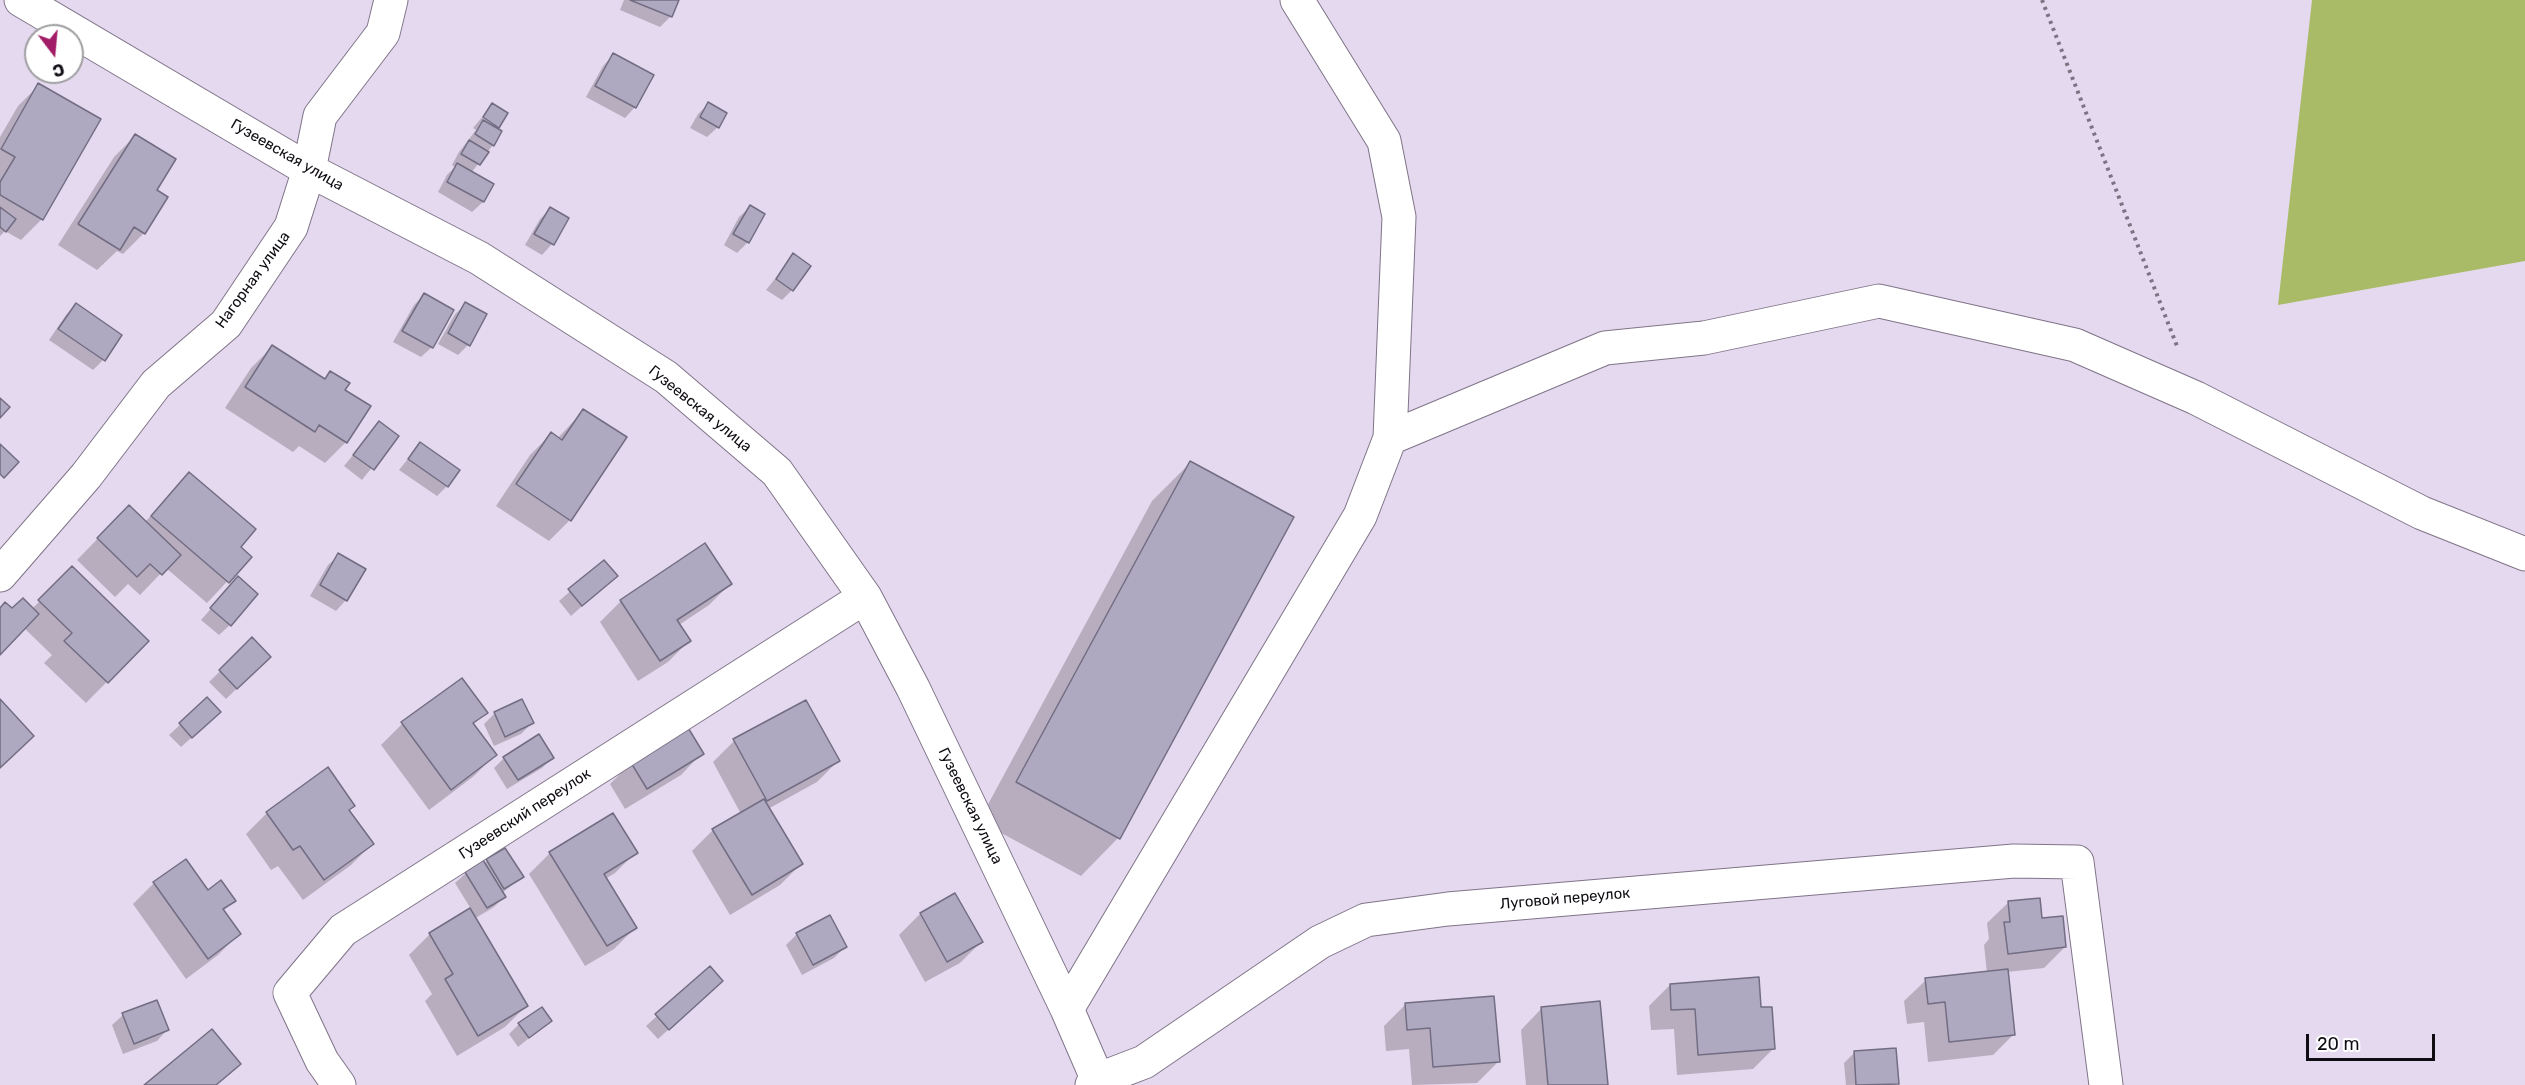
<!DOCTYPE html>
<meta charset="utf-8">
<style>
body{margin:0}
#map{position:relative;width:2525px;height:1085px;overflow:hidden;background:#e5d9ef;font-family:Rubik,sans-serif}
canvas{display:block}
.north{position:absolute;left:24px;top:24px;width:60px;height:60px;box-sizing:border-box;background:#fff;border:2px solid #9f9ea1;border-radius:50%;rotate:164deg;font-size:16px;font-weight:700;line-height:24px;text-align:center;color:#100c13}
.north::after{content:'';display:block;margin:auto;width:21px;height:27px;background:#a31c67;clip-path:polygon(50% 0,100% 100%,50% 72%,0 100%)}
.scale{position:absolute;left:2306px;top:1034px;width:129px;height:27px;box-sizing:border-box;border:3px solid #100c13;border-top:0;padding-left:8px;font-size:18px;line-height:21px;white-space:nowrap;color:#100c13;-webkit-text-stroke:4px #fff;paint-order:stroke}
</style>
<div id="map">
<canvas width="2525" height="1085"></canvas>
<div class="north">С</div>
<div class="scale">20 m</div>
</div>
<script>
const c = document.querySelector('canvas').getContext('2d');
c.lineJoin = 'round';
function fillPath(path, color) { c.fillStyle = color; c.fill(path, 'evenodd'); }
const toPath = rows => new Path2D(rows.map(r => 'M' + r).join(''));
function strokePath(path, color, width, dash) { c.strokeStyle = color; c.lineWidth = width; c.lineCap = dash ? 'butt' : 'round'; c.setLineDash(dash || []); c.stroke(path); }
function write(font, color, halo, rows, align = 'center') {
  c.font = font + ' Rubik,sans-serif'; c.lineWidth = 6; c.setLineDash([]); c.textBaseline = 'middle'; c.strokeStyle = halo; c.fillStyle = color; for (const [text, x, y, turn = 0] of rows) {
    c.save(); c.translate(x, y); c.rotate((+turn || 0) * Math.PI / 180); c.textAlign = isNaN(turn) ? turn : align; if (halo) c.strokeText(text, 0, 0); c.fillText(text, 0, 0); c.restore();
  }
}
fillPath(toPath([
 [2312,0,2525,0,2525,261,2278,305]
]), '#aabb68');
fillPath(toPath([
 [624,0,677,0,671,16,660,27,620,10],
 [613,55,635,107,625,118,586,97,603,66],
 [39,85,42,219,21,240,5,231,0,236,0,137,18,106],
 [708,104,718,127,707,137,690,128,698,114],
 [492,105,498,127,493,145,471,173,492,184,483,202,472,212,438,192,447,175,455,167,452,165,459,152,476,130,473,128],
 [135,136,155,191,144,233,123,254,117,251,97,270,58,245,114,157],
 [750,207,748,242,737,253,724,245,739,217],
 [550,209,567,218,552,244,542,255,525,245,540,219],
 [794,255,792,290,782,300,766,290],
 [424,295,432,347,421,357,393,342,414,305],
 [466,304,468,345,458,355,438,344,455,314],
 [76,305,103,360,93,370,49,340,66,315],
 [272,347,324,379,330,373,343,391,346,442,325,463,299,446,293,452,225,408,251,368],
 [583,411,570,520,549,541,496,506,530,455,551,434,557,439],
 [379,423,397,436,362,480,344,466],
 [420,444,447,486,437,496,399,470],
 [1190,463,1118,838,1081,876,979,821,1152,501],
 [190,474,239,547,250,557,207,603,166,568,140,595,128,584,115,597,77,560,108,528,145,522],
 [705,546,730,584,709,605,679,625,689,641,668,662,638,681,600,622,621,601],
 [339,555,346,600,336,611,310,596,328,565],
 [604,562,616,576,571,616,559,601],
 [72,568,147,641,86,703,44,663,52,655,24,628,0,653,0,609,32,609],
 [228,589,230,625,219,635,201,620],
 [252,640,269,657,226,699,209,682],
 [207,700,208,723,181,747,169,735],
 [522,701,532,723,521,734,494,746,484,724,494,714],
 [486,712,473,725,495,755,474,776,429,810,381,745,402,724],
 [734,741,838,761,817,782,768,809,801,864,780,885,730,915,692,851,713,830,741,814,713,762],
 [702,753,681,775,625,809,610,784,631,763],
 [504,758,552,758,542,768,507,789,494,768],
 [328,769,348,811,372,844,351,865,303,900,278,866,271,870,246,834,267,813],
 [636,852,615,873,605,879,635,928,614,949,585,966,529,874,550,853],
 [487,861,522,877,502,893,504,897,494,907,474,919,526,1006,505,1027,457,1056,425,1001,432,994,409,955,430,934,471,909,455,883,466,873],
 [154,883,208,892,234,901,223,911,239,934,218,955,186,979,133,904],
 [955,895,981,942,960,963,925,982,899,935,920,914],
 [2009,902,2041,920,2065,947,2044,968,2007,972,2014,1034,1993,1055,1928,1062,1924,1022,1907,1024,1904,1001,1926,980,1987,973,1984,945,1989,939,1987,923],
 [829,917,845,947,834,958,802,975,786,945,797,934],
 [710,968,711,991,658,1039,646,1026],
 [1670,985,1760,1009,1774,1048,1753,1069,1677,1075,1674,1029,1651,1030,1649,1006],
 [1405,1005,1498,1062,1477,1083,1412,1085,1409,1049,1386,1051,1384,1026],
 [1542,1008,1606,1085,1526,1085,1521,1030],
 [123,1015,167,1030,157,1041,123,1054,112,1025],
 [550,1021,518,1047,509,1034,519,1024],
 [1854,1053,1898,1084,1846,1085,1844,1063]
]), '#0003');
const building = toPath([
 [630,0,679,0,672,17,630,0],
 [613,53,654,75,636,108,595,86,613,53],
 [38,83,101,119,43,220,0,195,0,182,15,157,1,149,38,83],
 [708,102,727,113,719,128,700,117,708,102],
 [492,103,508,113,499,128,483,117,492,103],
 [483,120,502,131,494,146,475,134,483,120],
 [135,134,176,159,157,190,168,197,145,234,134,227,120,250,78,224,135,134],
 [469,140,489,152,480,165,461,154,469,140],
 [457,163,494,184,484,202,447,182,457,163],
 [750,205,765,214,749,243,733,234,750,205],
 [0,207,16,219,6,232,0,227,0,207],
 [550,207,569,218,554,245,534,234,550,207],
 [793,253,811,266,793,291,776,279,793,253],
 [424,293,454,310,433,348,402,331,424,293],
 [465,302,487,314,470,346,448,333,465,302],
 [76,303,122,335,105,361,58,329,76,303],
 [272,345,325,379,330,371,350,383,345,390,371,406,347,443,319,425,315,432,245,387,272,345],
 [0,398,10,407,0,418,0,398],
 [583,409,627,437,571,521,516,484,551,432,562,440,583,409],
 [379,421,399,436,374,470,353,455,379,421],
 [420,442,460,470,448,487,408,459,420,442],
 [0,444,19,462,4,478,0,474,0,444],
 [1190,461,1294,517,1120,839,1016,782,1190,461],
 [189,472,256,529,241,547,252,557,229,583,151,516,189,472],
 [129,505,181,555,162,575,150,564,137,577,97,538,129,505],
 [705,543,732,584,677,620,691,641,660,661,620,600,705,543],
 [338,553,366,569,347,601,320,585,338,553],
 [604,560,618,576,582,606,568,589,604,560],
 [72,566,149,641,108,683,64,641,72,633,38,600,72,566],
 [238,576,258,594,231,626,210,608,238,576],
 [23,598,39,614,0,655,0,608,5,602,12,608,23,598],
 [252,637,271,657,237,689,219,670,252,637],
 [462,678,488,713,473,723,497,755,451,790,401,722,462,678],
 [207,697,221,712,192,738,179,723,207,697],
 [0,699,34,736,0,768,0,699],
 [522,699,534,723,505,737,494,712,522,699],
 [806,700,840,761,767,801,733,739,806,700],
 [687,726,704,754,647,789,630,761,687,726],
 [539,734,554,758,518,780,503,757,539,734],
 [328,767,355,806,349,810,374,844,324,880,300,846,293,850,266,812,328,767],
 [764,799,803,864,752,895,712,829,764,799],
 [613,813,638,853,604,874,637,928,607,946,549,852,613,813],
 [505,848,524,877,504,889,486,859,505,848],
 [186,859,208,890,221,880,236,901,223,909,241,934,208,959,153,882,186,859],
 [483,860,506,897,487,908,465,872,483,860],
 [955,893,983,942,947,962,920,913,955,893],
 [2040,898,2042,918,2063,916,2066,947,2008,954,2004,922,2010,922,2008,901,2040,898],
 [470,908,528,1006,478,1036,445,979,453,974,429,933,470,908],
 [830,915,847,947,813,965,796,933,830,915],
 [710,966,723,981,669,1030,655,1014,710,966],
 [2008,969,2015,1035,1949,1042,1945,1002,1928,1004,1925,978,2008,969],
 [1759,977,1761,1007,1772,1007,1775,1049,1698,1055,1695,1009,1671,1010,1670,984,1759,977],
 [1494,996,1500,1062,1433,1067,1430,1028,1407,1030,1405,1003,1494,996],
 [157,1000,169,1030,134,1044,122,1013,157,1000],
 [1600,1001,1608,1085,1548,1085,1541,1007,1600,1001],
 [542,1007,552,1021,529,1038,518,1023,542,1007],
 [212,1029,241,1064,216,1085,144,1085,212,1029],
 [1896,1048,1899,1084,1856,1085,1854,1051,1896,1048]
]);
fillPath(building, '#aea9c0');
strokePath(building, '#726d82', 1.5);
const minor = toPath([
 [21,0,309,170,479,258,666,377,777,472,865,597,913,688,1067,1009,1100,1085],
 [1390,438,1605,348,1704,338,1879,301,2075,345,2196,398,2422,513,2525,554],
 [0,575,86,476,156,384,226,324,291,227,309,170,320,116,383,33,391,0],
 [1067,1009,1360,516,1390,438,1399,217,1384,141,1297,0],
 [339,1085,322,1061,290,993,343,930,865,597],
 [1092,1085,1097,1080,1144,1062,1320,942,1366,920,1448,909,2014,861,2077,862,2106,1085]
]);
strokePath(minor, '#7f7488', 35);
strokePath(toPath([
 [2042,0,2177,346]
]), '#7c7483', 4, [3, 4.5]);
strokePath(minor, '#fff', 33);
write('15px', '#100c13', '#fff', [
 ["Гузеевская улица",287,155,30],
 ["Нагорная улица",253,280,-54],
 ["Гузеевская улица",700,409,39],
 ["Гузеевская улица",970,806,64],
 ["Гузеевский переулок",525,814,-33],
 ["Луговой переулок",1565,899,-5]
]);
</script>
